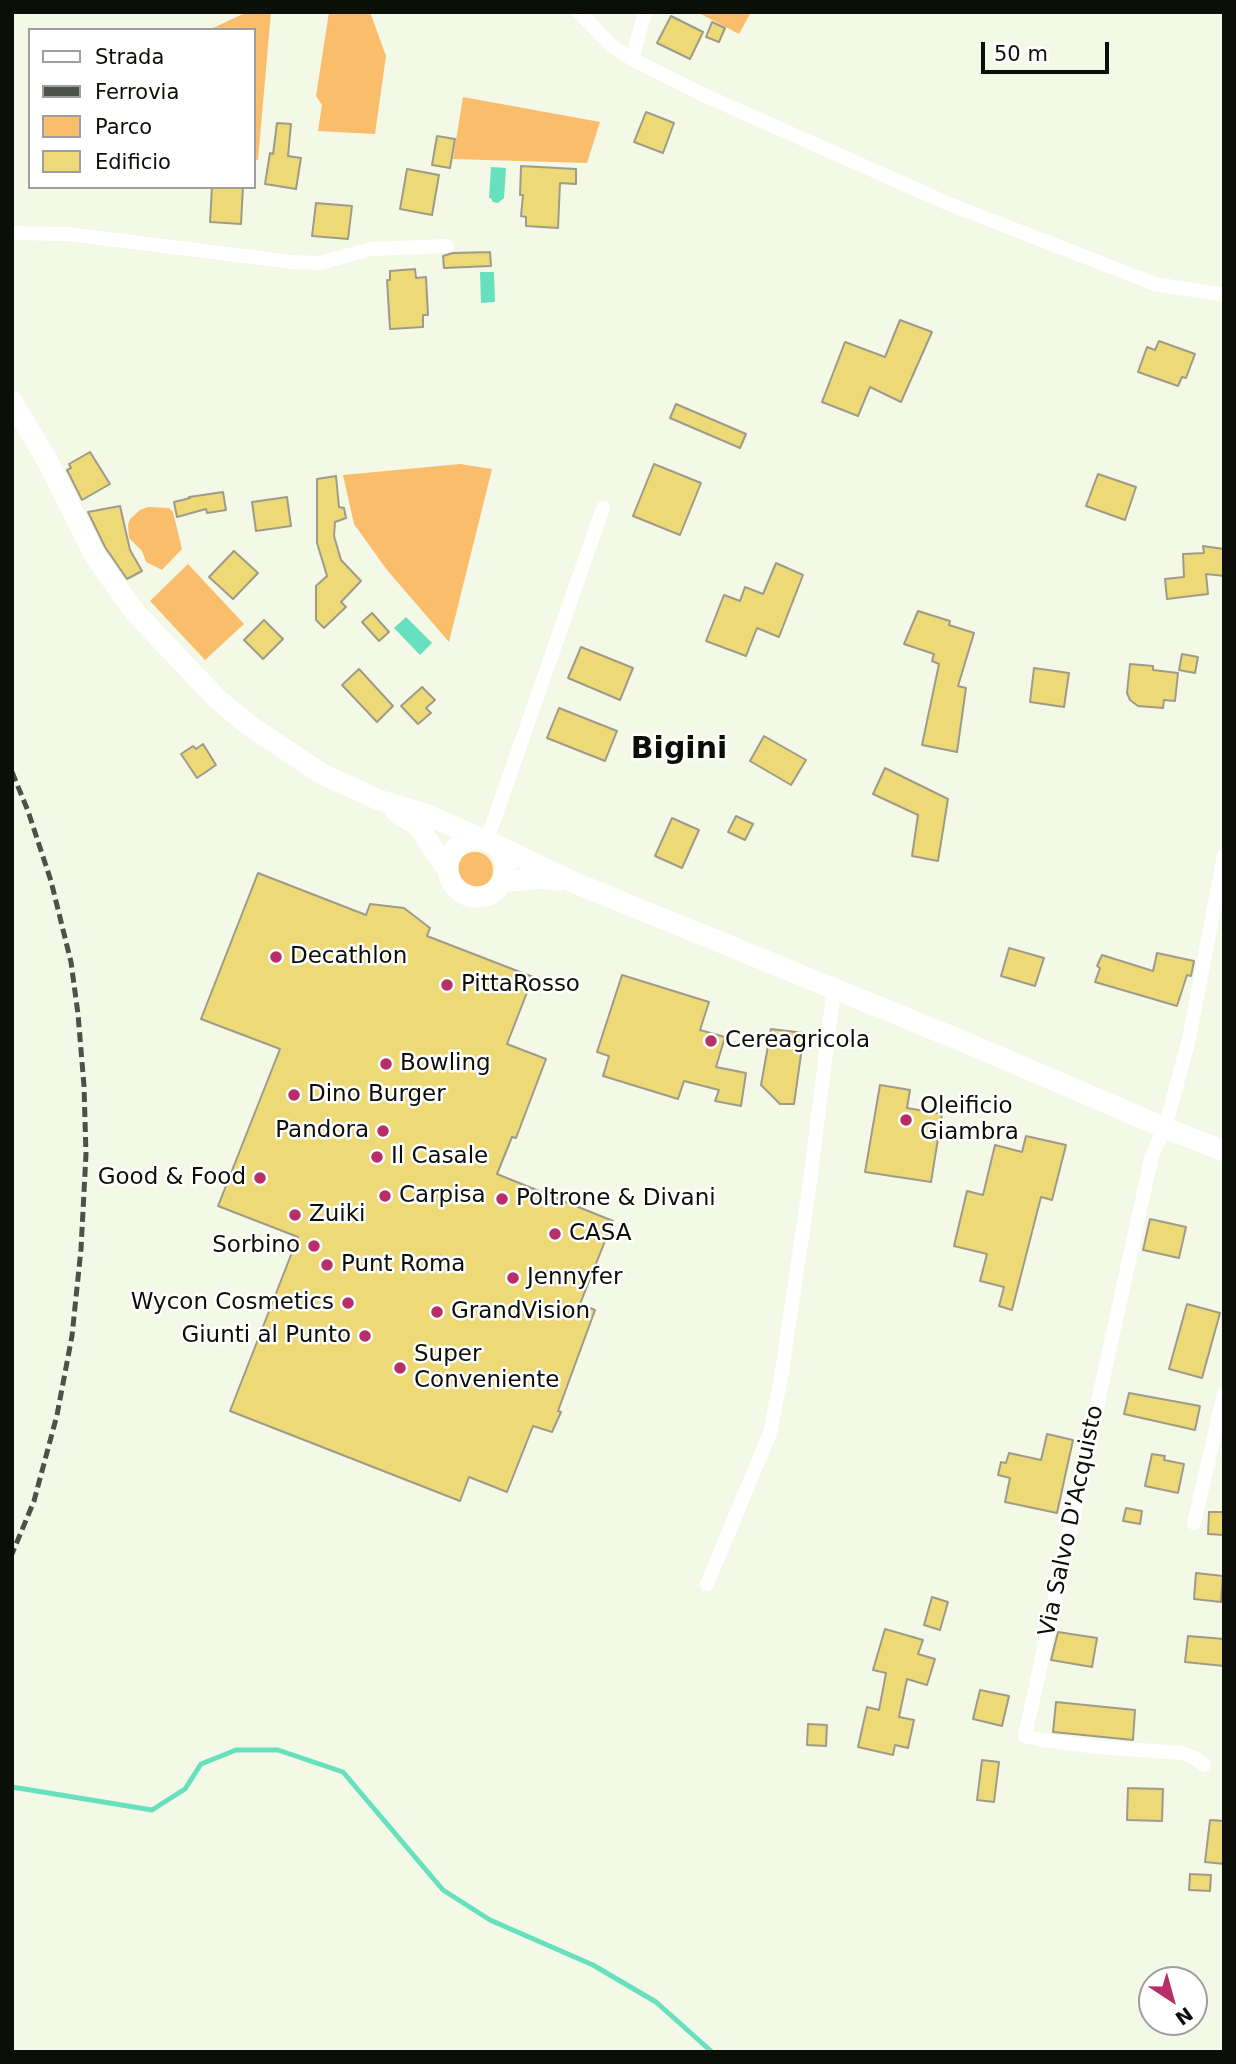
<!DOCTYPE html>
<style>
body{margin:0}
#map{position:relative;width:1236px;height:2064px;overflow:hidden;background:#f3f9e6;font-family:"DejaVu Sans",sans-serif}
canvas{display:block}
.frame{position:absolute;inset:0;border:14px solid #0c0e08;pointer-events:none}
.legend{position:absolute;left:28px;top:28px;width:228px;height:161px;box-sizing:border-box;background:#fff;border:2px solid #9e9f9c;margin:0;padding:9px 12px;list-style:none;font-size:21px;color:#0c0e08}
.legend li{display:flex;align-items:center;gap:14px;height:35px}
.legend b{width:35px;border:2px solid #9e9f9c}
.north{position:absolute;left:1138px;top:1966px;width:70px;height:70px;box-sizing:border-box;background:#fff;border:2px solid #9e9f9c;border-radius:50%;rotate:144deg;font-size:19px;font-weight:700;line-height:28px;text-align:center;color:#0c0e08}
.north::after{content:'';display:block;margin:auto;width:24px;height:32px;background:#b82e68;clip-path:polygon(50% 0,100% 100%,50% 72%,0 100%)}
.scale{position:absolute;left:981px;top:42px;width:128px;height:32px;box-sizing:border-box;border:4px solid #0c0e08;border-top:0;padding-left:9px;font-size:21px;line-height:24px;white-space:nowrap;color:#0c0e08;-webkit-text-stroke:5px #fff;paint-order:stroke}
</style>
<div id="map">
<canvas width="1236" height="2064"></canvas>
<div class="frame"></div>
<ul class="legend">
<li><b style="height:9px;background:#fff"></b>Strada</li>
<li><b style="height:9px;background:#4e5147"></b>Ferrovia</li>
<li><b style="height:19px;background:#f9bd6c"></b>Parco</li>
<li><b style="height:19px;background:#edd976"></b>Edificio</li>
</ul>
<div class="north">N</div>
<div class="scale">50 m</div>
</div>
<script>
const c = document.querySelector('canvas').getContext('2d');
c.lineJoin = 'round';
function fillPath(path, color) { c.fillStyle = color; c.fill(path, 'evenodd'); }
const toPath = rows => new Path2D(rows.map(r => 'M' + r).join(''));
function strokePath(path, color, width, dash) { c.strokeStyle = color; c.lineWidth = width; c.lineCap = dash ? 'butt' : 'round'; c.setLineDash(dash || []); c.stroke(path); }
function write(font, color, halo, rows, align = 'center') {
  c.font = font + ' "DejaVu Sans",sans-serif'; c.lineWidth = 5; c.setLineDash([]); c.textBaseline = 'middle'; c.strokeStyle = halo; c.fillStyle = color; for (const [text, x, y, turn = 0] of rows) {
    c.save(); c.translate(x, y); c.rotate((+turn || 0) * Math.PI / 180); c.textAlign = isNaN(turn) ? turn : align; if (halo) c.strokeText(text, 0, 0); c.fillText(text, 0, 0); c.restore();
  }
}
fillPath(toPath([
 [247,12,271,12,258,160,254,159,254,30,209,30],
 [329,12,370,12,386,56,375,134,318,131,322,105,316,96],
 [697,12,751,12,739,34],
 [463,97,600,122,587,163,453,159],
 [460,464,492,469,449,642,387,570,354,524,343,475],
 [148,507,169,508,173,512,182,549,162,570,146,562,142,551,129,538,128,525,130,519,140,510],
 [188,564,244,624,205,660,150,601],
 '457 870a18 18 0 1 1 36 0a18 18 0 1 1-36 0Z'
]), '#f9bd6c');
fillPath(toPath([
 [491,167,506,168,504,198,498,203,493,202,491,198,489,198],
 [480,272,494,272,495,302,481,303],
 [406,617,432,643,420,655,394,628]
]), '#67e0bd');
strokePath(toPath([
 [12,1787,152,1810,185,1789,201,1764,236,1750,278,1750,343,1772,443,1890,490,1920,593,1965,656,2002,712,2052]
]), '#67e0bd', 5);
const building = toPath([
 [671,16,703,32,690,59,657,43,671,16],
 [712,22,725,28,719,42,706,37,712,22],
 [646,112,674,123,663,153,634,142,646,112],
 [277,123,291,124,288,156,301,158,296,189,265,184,270,153,273,154,277,123],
 [437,136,455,139,450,168,432,165,437,136],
 [521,166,576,169,576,184,560,183,558,228,526,226,526,217,521,216,523,195,520,195,521,166],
 [407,169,439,175,432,215,400,209,407,169],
 [212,187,243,187,241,224,210,222,212,187],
 [316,203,352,206,348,239,312,236,316,203],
 [490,252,491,266,444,268,443,256,453,253,490,252],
 [415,269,416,278,426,277,428,315,423,315,423,327,390,329,387,280,390,280,390,271,415,269],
 [900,320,932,332,901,402,870,387,858,416,822,402,845,342,885,357,900,320],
 [1159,341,1195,354,1186,378,1182,377,1178,386,1138,372,1147,347,1155,350,1159,341],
 [676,404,746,434,740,448,670,418,676,404],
 [90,452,110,484,82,500,67,470,71,468,69,464,90,452],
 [654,464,701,483,680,535,633,516,654,464],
 [1098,474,1136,487,1125,520,1086,506,1098,474],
 [336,476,339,507,344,508,346,518,335,522,334,536,341,560,361,581,341,602,346,607,324,628,316,620,316,586,327,576,317,543,317,479,336,476],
 [223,492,226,510,207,513,206,509,177,517,174,502,190,498,189,497,223,492],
 [287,497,291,526,256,531,252,502,287,497],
 [120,506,130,550,142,571,127,579,105,547,88,512,120,506],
 [1203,546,1224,549,1224,576,1206,574,1208,594,1167,599,1165,579,1184,577,1183,554,1204,553,1203,546],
 [234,551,258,573,233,599,209,577,234,551],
 [776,563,803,575,779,637,757,628,746,656,706,641,724,595,740,601,745,587,763,594,776,563],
 [918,611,950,621,949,625,974,633,958,686,966,688,957,752,922,745,939,664,932,661,934,654,904,644,918,611],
 [372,613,389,632,379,641,362,622,372,613],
 [264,620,283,639,263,659,244,640,264,620],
 [581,647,633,668,620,700,568,678,581,647],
 [1182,654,1198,657,1195,673,1179,670,1182,654],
 [1130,664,1153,666,1153,670,1178,673,1175,701,1164,700,1163,708,1138,706,1130,700,1127,693,1130,664],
 [1034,668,1069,673,1064,707,1030,702,1034,668],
 [359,669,393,706,377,722,342,685,359,669],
 [422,687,435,700,426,708,431,713,418,724,401,706,422,687],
 [559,708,617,731,605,761,547,738,559,708],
 [764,736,806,760,791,785,750,761,764,736],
 [203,744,216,765,197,778,181,754,193,746,196,749,203,744],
 [885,768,948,799,938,861,912,856,918,815,873,794,885,768],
 [736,816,753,824,745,840,728,832,736,816],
 [672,818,699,830,682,868,655,856,672,818],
 [258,873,366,915,370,904,404,908,430,928,427,936,533,977,507,1044,546,1059,516,1138,512,1137,497,1174,613,1221,580,1304,595,1310,558,1411,561,1412,552,1432,533,1426,507,1492,469,1477,460,1501,230,1411,298,1237,218,1206,280,1049,201,1019,258,873],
 [1009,948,1044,958,1035,986,1001,976,1009,948],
 [1157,953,1194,961,1191,976,1187,975,1177,1006,1095,982,1100,968,1097,966,1102,955,1153,971,1157,953],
 [622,975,709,1002,700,1030,725,1037,716,1067,746,1073,741,1106,715,1101,719,1090,684,1081,678,1099,603,1076,609,1056,597,1052,622,975],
 [771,1029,804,1033,794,1104,780,1104,761,1085,771,1029],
 [880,1085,910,1090,907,1108,942,1114,931,1182,865,1172,880,1085],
 [1026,1136,1066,1145,1052,1200,1041,1197,1012,1310,999,1306,1004,1287,980,1281,987,1254,954,1246,967,1191,983,1195,995,1145,1022,1152,1026,1136],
 [1150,1219,1186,1227,1179,1258,1143,1250,1150,1219],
 [1187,1304,1220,1313,1202,1378,1169,1369,1187,1304],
 [1129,1393,1200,1406,1195,1430,1124,1414,1129,1393],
 [1047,1434,1073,1440,1057,1513,1005,1502,1010,1478,998,1475,1001,1462,1006,1463,1009,1453,1041,1460,1047,1434],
 [1152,1454,1165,1456,1164,1460,1184,1464,1178,1493,1145,1486,1152,1454],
 [1126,1508,1142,1511,1140,1524,1123,1521,1126,1508],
 [1209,1512,1224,1512,1224,1535,1208,1534,1209,1512],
 [1196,1573,1223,1576,1221,1602,1194,1599,1196,1573],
 [932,1597,948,1602,940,1630,924,1625,932,1597],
 [885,1629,923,1640,918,1654,935,1659,927,1685,907,1679,899,1717,914,1720,908,1748,895,1745,893,1755,858,1747,867,1707,879,1710,886,1673,873,1670,885,1629],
 [1058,1632,1097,1638,1092,1667,1051,1660,1058,1632],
 [1188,1636,1224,1639,1224,1666,1185,1662,1188,1636],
 [980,1690,1009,1696,1002,1726,973,1719,980,1690],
 [1056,1702,1135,1710,1133,1740,1053,1732,1056,1702],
 [808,1724,827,1725,826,1746,807,1745,808,1724],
 [982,1760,999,1762,994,1802,977,1800,982,1760],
 [1128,1788,1163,1789,1162,1821,1127,1820,1128,1788],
 [1210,1820,1224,1821,1224,1864,1205,1862,1210,1820],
 [1190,1874,1211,1875,1210,1891,1189,1890,1190,1874]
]);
fillPath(building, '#edd976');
strokePath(building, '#9f9b89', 2);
strokePath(toPath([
 [579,12,612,46,632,59,706,96,949,204,1155,284,1224,295],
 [632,59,645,12],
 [12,233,68,234,292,262,320,263,371,249,447,246],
 [487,840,603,508],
 [1194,1523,1224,1394],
 [707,1584,770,1433,781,1377,809,1189,834,988],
 [1204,1765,1195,1758,1182,1753,1097,1747,1042,1740,1025,1736,1152,1155,1165,1128,1189,1039,1224,856]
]), '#fff', 14);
strokePath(toPath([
 [12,401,49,464,94,554,112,580,134,611,217,699,250,726,322,774,379,800,425,814,482,839],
 [395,811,418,826,447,869],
 '448 868a29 29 0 1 1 58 0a29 29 0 1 1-58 0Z',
 [496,845,573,882,962,1041,1165,1128,1224,1151],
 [502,882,543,878,559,880]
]), '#fff', 21);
strokePath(toPath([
 [12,772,28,811,51,881,71,962,78,1014,84,1086,86,1154,81,1249,72,1336,57,1415,34,1501,12,1554]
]), '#4e5147', 5, [10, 5]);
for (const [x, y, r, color] of [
 [276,957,7,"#b82e68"],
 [447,985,7,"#b82e68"],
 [711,1041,7,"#b82e68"],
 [386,1064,7,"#b82e68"],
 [294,1095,7,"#b82e68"],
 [906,1120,7,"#b82e68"],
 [383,1131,7,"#b82e68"],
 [377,1157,7,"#b82e68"],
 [260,1178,7,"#b82e68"],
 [385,1196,7,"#b82e68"],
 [502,1199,7,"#b82e68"],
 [295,1215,7,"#b82e68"],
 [555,1234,7,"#b82e68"],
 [314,1246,7,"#b82e68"],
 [327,1265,7,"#b82e68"],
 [513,1278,7,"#b82e68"],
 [348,1303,7,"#b82e68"],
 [437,1312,7,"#b82e68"],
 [365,1336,7,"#b82e68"],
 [400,1368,7,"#b82e68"]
]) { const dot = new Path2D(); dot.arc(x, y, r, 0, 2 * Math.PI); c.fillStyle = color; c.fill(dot); strokePath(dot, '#fff', 2.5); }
write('23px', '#0c0e08', '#fff', [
 ["Decathlon",290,957],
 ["PittaRosso",461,985],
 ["Cereagricola",725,1041],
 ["Bowling",400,1064],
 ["Dino Burger",308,1095],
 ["Oleificio",920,1107],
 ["Giambra",920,1133],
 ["Pandora",369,1131,"right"],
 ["Il Casale",391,1157],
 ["Good & Food",246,1178,"right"],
 ["Carpisa",399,1196],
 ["Poltrone & Divani",516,1199],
 ["Zuiki",309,1215],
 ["CASA",569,1234],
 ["Sorbino",300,1246,"right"],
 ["Punt Roma",341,1265],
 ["Jennyfer",527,1278],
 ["Wycon Cosmetics",334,1303,"right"],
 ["GrandVision",451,1312],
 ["Giunti al Punto",351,1336,"right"],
 ["Super",414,1355],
 ["Conveniente",414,1381]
], 'left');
write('23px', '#0c0e08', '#fff', [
 ["Via Salvo D'Acquisto",1072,1521,-78]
]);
write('bold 30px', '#0c0e08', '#fff', [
 ["Bigini",679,750]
]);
</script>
